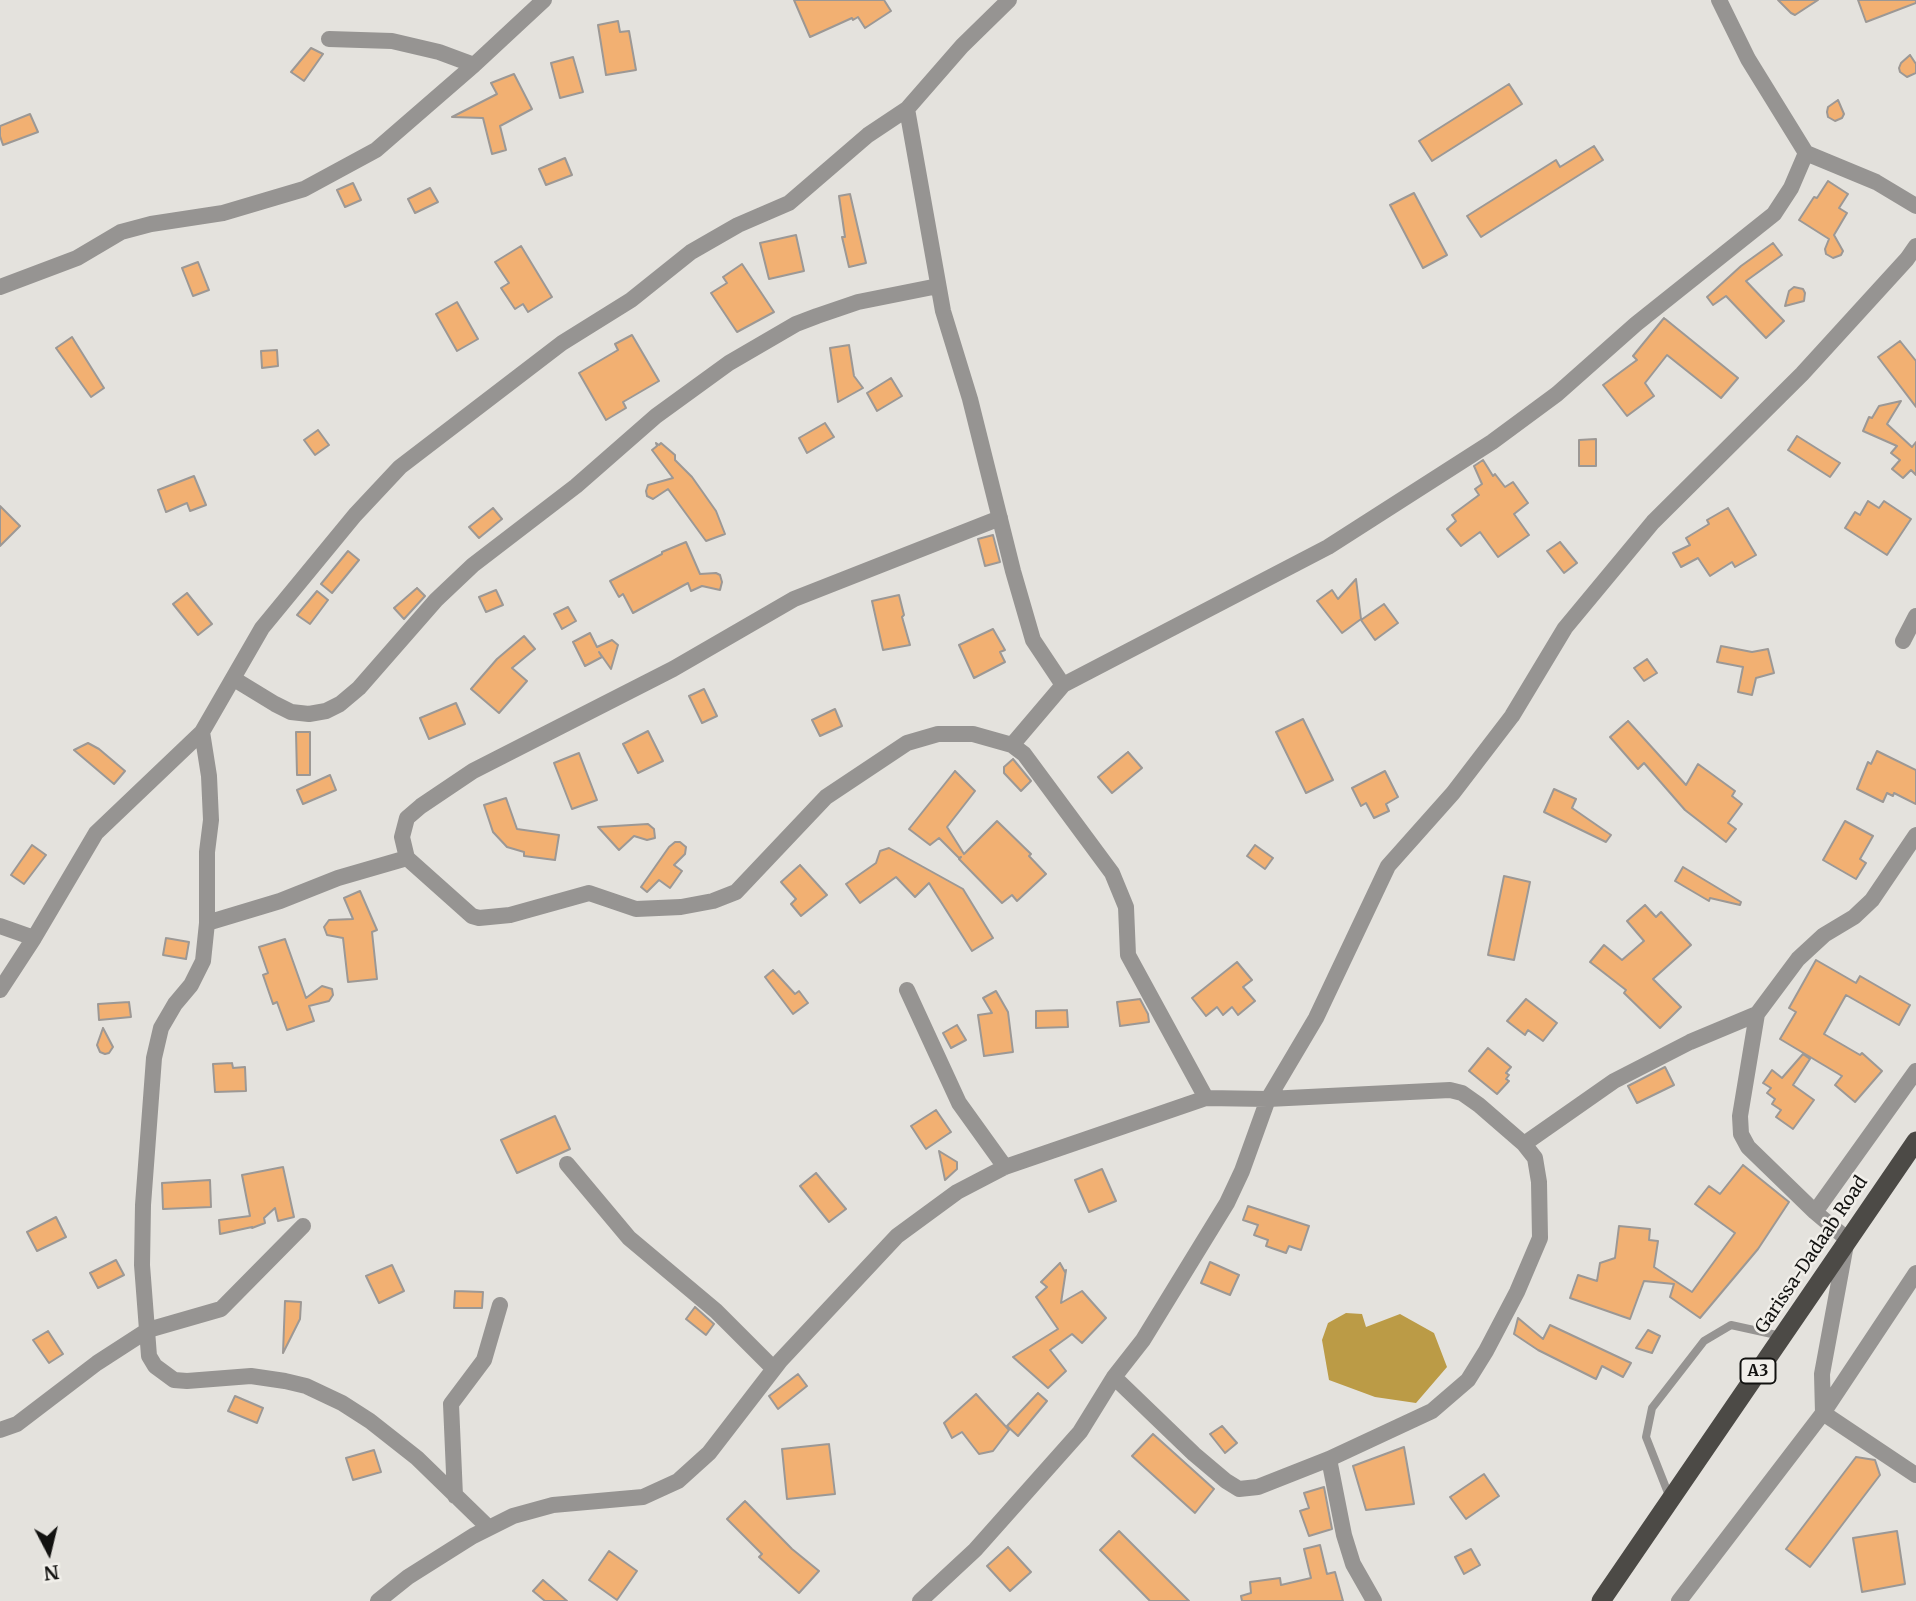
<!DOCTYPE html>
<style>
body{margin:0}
#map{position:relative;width:1916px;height:1601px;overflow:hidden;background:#e4e2dd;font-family:Merriweather,serif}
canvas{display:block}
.north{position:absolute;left:14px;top:1517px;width:70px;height:70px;-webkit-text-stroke:5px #f1efea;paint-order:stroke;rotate:173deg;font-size:19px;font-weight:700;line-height:28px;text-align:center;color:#121210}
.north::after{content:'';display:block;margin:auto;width:24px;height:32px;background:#121210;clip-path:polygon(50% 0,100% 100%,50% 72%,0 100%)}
</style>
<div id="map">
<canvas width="1916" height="1601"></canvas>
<div class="north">N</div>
</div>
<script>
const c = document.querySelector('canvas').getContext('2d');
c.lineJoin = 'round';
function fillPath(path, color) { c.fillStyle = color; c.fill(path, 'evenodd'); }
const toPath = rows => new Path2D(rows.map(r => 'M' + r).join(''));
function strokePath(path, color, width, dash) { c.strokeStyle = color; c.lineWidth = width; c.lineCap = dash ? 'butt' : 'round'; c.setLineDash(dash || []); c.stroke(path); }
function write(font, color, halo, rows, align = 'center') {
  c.font = font + ' Merriweather,serif'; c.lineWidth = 5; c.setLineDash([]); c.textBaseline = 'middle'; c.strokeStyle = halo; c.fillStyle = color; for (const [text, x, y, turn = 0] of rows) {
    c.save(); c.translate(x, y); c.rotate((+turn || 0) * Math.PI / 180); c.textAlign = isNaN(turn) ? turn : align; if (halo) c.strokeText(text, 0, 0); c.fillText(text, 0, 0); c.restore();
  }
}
fillPath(toPath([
 [1346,1313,1362,1314,1366,1327,1400,1314,1434,1333,1447,1367,1416,1403,1375,1397,1329,1380,1322,1340,1328,1323]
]), '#bb9b46');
const building = toPath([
 [794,0,884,0,891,11,865,28,858,17,853,20,852,18,810,37,794,0],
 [1778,0,1818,0,1795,15,1791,13,1778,0],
 [1858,0,1916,0,1916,3,1866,22,1858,0],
 [618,21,620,32,629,31,636,70,606,75,598,25,618,21],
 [311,48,323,54,304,81,291,72,311,48],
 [1910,55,1916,64,1916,73,1907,77,1900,72,1899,68,1901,63,1910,55],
 [573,57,583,92,560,98,551,63,573,57],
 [514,74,532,109,500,126,506,150,492,154,483,118,452,117,497,94,491,83,514,74],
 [1509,84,1522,104,1432,161,1419,141,1509,84],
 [1838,100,1844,114,1842,118,1835,121,1828,117,1827,112,1828,107,1838,100],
 [30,114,38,132,3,145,0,136,0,126,30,114],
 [1594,146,1603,160,1481,237,1467,216,1556,160,1560,167,1594,146],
 [565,158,572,175,546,185,539,169,565,158],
 [1828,181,1848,194,1839,208,1847,213,1834,235,1843,251,1841,255,1833,258,1826,254,1825,249,1829,239,1799,220,1814,197,1817,198,1828,181],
 [353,183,361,200,345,207,337,190,353,183],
 [430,188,438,202,415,213,408,199,430,188],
 [1414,193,1447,255,1423,268,1390,205,1414,193],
 [850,194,866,263,849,267,842,237,845,237,839,196,850,194],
 [796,235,804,271,769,279,760,243,796,235],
 [1773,243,1782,255,1746,281,1784,321,1766,338,1726,296,1713,305,1707,297,1741,266,1773,243],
 [521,246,552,297,528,312,523,304,515,309,501,288,509,283,495,262,521,246],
 [198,262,209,290,193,296,182,268,198,262],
 [742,264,774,312,737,332,711,293,727,283,723,277,742,264],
 [1794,287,1803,289,1805,293,1804,301,1785,306,1789,291,1794,287],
 [457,302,478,339,457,351,436,314,457,302],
 [1664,318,1738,378,1721,398,1667,355,1645,383,1654,396,1627,416,1603,385,1637,360,1633,356,1664,318],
 [632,335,659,381,623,402,626,408,606,420,579,373,618,350,615,344,632,335],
 [72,337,104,388,91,397,56,348,72,337],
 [1900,341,1916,361,1916,407,1878,357,1900,341],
 [849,345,854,376,863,388,838,402,830,348,849,345],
 [277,350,278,366,262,368,261,351,277,350],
 [891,378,902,396,877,411,867,393,891,378],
 [1901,401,1887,424,1912,447,1916,442,1916,475,1911,470,1903,478,1892,469,1900,460,1891,453,1897,446,1863,431,1869,417,1872,418,1879,406,1901,401],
 [825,423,834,437,807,453,799,438,825,423],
 [318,430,329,445,315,455,304,440,318,430],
 [1797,436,1840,463,1830,477,1788,450,1797,436],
 [1596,439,1596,466,1579,466,1579,440,1596,439],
 [656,443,659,445,661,443,675,455,675,460,692,477,716,511,725,534,706,541,668,489,653,499,647,496,646,491,648,485,673,478,652,450,657,446,656,443],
 [1483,460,1493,476,1495,474,1505,487,1513,482,1528,503,1514,514,1529,535,1498,557,1480,532,1461,546,1447,529,1456,521,1452,515,1479,495,1475,489,1482,484,1474,466,1483,460],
 [194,476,206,505,190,511,187,503,166,512,158,490,194,476],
 [1868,501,1879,508,1884,501,1911,519,1887,555,1845,528,1855,512,1860,515,1868,501],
 [0,506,20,526,0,546,0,506],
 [493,508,502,519,479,538,469,527,493,508],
 [1728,508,1756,555,1735,567,1732,562,1710,576,1698,558,1681,567,1673,553,1690,545,1686,538,1709,524,1707,520,1728,508],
 [993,535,1000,562,985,566,978,539,993,535],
 [686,542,700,574,716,573,720,575,722,582,720,590,702,586,691,591,688,583,633,613,623,594,619,597,610,581,662,554,662,552,686,542],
 [1560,542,1577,563,1564,573,1547,551,1560,542],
 [348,551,359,560,332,593,321,584,348,551],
 [1356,579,1361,619,1342,633,1317,601,1332,590,1338,599,1356,579],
 [417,588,425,596,404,619,394,608,417,588],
 [496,590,503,605,486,612,479,597,496,590],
 [317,591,328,600,310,624,297,615,317,591],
 [187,593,212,624,198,635,173,604,187,593],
 [899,595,904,615,902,617,910,645,883,650,872,601,899,595],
 [1384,604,1398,623,1375,640,1361,620,1384,604],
 [568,607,576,621,562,629,554,614,568,607],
 [993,629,1005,650,1000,652,1005,662,974,678,959,645,993,629],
 [590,633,597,647,612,640,618,645,611,669,599,652,602,657,585,666,573,642,590,633],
 [524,636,535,649,512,668,527,681,499,713,471,689,497,659,524,636],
 [1721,646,1752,652,1768,649,1774,673,1756,678,1752,695,1738,692,1743,667,1717,662,1721,646],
 [1647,659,1657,673,1644,681,1634,668,1647,659],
 [704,689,717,716,702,723,689,696,704,689],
 [456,703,465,724,429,739,420,718,456,703],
 [835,709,842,726,820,736,812,720,835,709],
 [1303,719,1333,780,1306,793,1276,732,1303,719],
 [1628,721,1686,785,1698,764,1735,791,1732,796,1742,804,1728,823,1736,829,1726,842,1685,810,1644,763,1638,769,1610,737,1628,721],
 [648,731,663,761,638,773,623,744,648,731],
 [296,732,310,732,310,775,297,775,296,732],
 [88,743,99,749,125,771,114,784,74,750,88,743],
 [1877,751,1916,770,1916,804,1894,793,1893,796,1887,793,1883,802,1857,789,1868,762,1871,764,1877,751],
 [1128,752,1142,768,1112,793,1098,777,1128,752],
 [579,753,597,800,572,809,554,763,579,753],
 [1013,759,1031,781,1021,791,1004,773,1004,767,1013,759],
 [955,771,975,791,947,827,964,854,997,821,1031,854,1029,856,1046,874,1017,901,1012,895,1002,903,959,859,961,857,959,858,939,838,930,845,909,829,955,771],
 [1385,771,1398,797,1386,804,1389,811,1374,818,1366,803,1361,806,1352,788,1385,771],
 [330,775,336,790,303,804,297,790,330,775],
 [1554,789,1576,799,1572,808,1611,835,1606,842,1544,812,1554,789],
 [506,798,517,829,559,835,555,860,524,856,524,852,507,847,493,832,484,805,506,798],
 [1845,821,1873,836,1860,859,1866,863,1856,879,1823,860,1845,821],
 [648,824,654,829,655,838,647,840,634,836,619,850,598,827,648,824],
 [675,842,680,842,686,847,685,854,674,865,682,871,670,888,659,880,647,892,641,887,669,847,675,842],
 [32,845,46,855,24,884,11,875,32,845],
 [1255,845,1273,858,1265,869,1247,856,1255,845],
 [889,848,963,889,993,938,972,951,929,883,915,897,896,877,860,903,846,884,876,863,880,851,889,848],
 [800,865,827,895,801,916,791,904,796,899,781,882,800,865],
 [1683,867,1741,902,1740,905,1710,898,1709,901,1675,881,1683,867],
 [1504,876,1530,882,1514,960,1488,955,1504,876],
 [360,891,377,930,372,932,377,979,348,982,343,938,327,935,324,927,329,920,353,919,344,898,360,891],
 [1645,905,1656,917,1661,912,1691,945,1653,979,1681,1007,1660,1028,1624,993,1626,990,1590,962,1604,945,1622,960,1644,941,1627,921,1645,905],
 [166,938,189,942,186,959,163,955,166,938],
 [285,939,306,998,322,986,332,989,333,995,329,1001,309,1006,314,1021,287,1030,277,1002,273,1004,263,975,268,973,259,947,285,939],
 [1816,960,1856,983,1860,976,1910,1005,1899,1025,1846,995,1824,1034,1860,1055,1862,1053,1882,1071,1855,1102,1835,1085,1842,1076,1780,1039,1796,1012,1789,1008,1816,960],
 [1237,962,1252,980,1243,987,1255,1001,1238,1015,1232,1007,1223,1015,1217,1007,1206,1016,1192,998,1237,962],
 [773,970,795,994,799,991,808,1003,793,1014,765,977,773,970],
 [996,991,1008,1012,1013,1052,984,1056,978,1015,992,1013,983,998,996,991],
 [1140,999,1148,1014,1149,1022,1120,1026,1117,1002,1140,999],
 [1526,999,1557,1023,1543,1041,1528,1030,1525,1035,1507,1021,1526,999],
 [129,1002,131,1017,99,1020,98,1004,129,1002],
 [1067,1010,1068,1027,1036,1028,1036,1011,1067,1010],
 [957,1025,966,1040,951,1048,943,1033,957,1025],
 [103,1028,113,1047,109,1053,105,1054,100,1052,97,1045,103,1028],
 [1488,1048,1511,1067,1506,1073,1509,1075,1506,1079,1509,1081,1497,1094,1469,1071,1488,1048],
 [1803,1054,1810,1059,1793,1085,1814,1100,1793,1129,1776,1117,1781,1110,1772,1104,1775,1099,1767,1093,1771,1088,1763,1083,1772,1070,1782,1078,1803,1054],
 [232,1063,233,1068,245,1067,246,1091,215,1092,213,1064,232,1063],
 [1665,1067,1674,1085,1637,1103,1628,1086,1665,1067],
 [936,1110,951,1132,926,1149,911,1126,936,1110],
 [555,1116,570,1149,517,1173,501,1140,555,1116],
 [939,1151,957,1162,957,1169,945,1180,939,1151],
 [1743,1165,1789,1202,1758,1249,1700,1318,1670,1297,1674,1284,1644,1281,1630,1319,1570,1298,1578,1275,1597,1281,1600,1263,1615,1258,1619,1226,1650,1229,1649,1240,1658,1241,1654,1267,1692,1292,1735,1233,1695,1204,1709,1186,1720,1194,1743,1165],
 [283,1167,294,1217,278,1221,275,1208,264,1218,265,1223,252,1228,252,1227,220,1234,219,1220,250,1216,242,1175,283,1167],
 [1102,1169,1116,1201,1089,1212,1075,1180,1102,1169],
 [816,1173,846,1209,829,1222,800,1186,816,1173],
 [210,1180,211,1207,163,1209,162,1183,210,1180],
 [1248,1206,1309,1226,1301,1250,1289,1246,1286,1253,1266,1246,1268,1240,1254,1235,1258,1225,1243,1220,1248,1206],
 [56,1217,66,1237,37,1251,27,1232,56,1217],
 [116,1260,124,1275,98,1288,90,1273,116,1260],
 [1210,1262,1239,1275,1230,1295,1201,1283,1210,1262],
 [1060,1263,1065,1272,1066,1270,1061,1303,1082,1291,1106,1318,1082,1343,1072,1334,1050,1350,1066,1371,1048,1388,1013,1357,1058,1329,1036,1297,1047,1287,1041,1282,1060,1263],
 [392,1265,404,1291,379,1303,366,1276,392,1265],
 [455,1291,483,1292,482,1308,454,1308,455,1291],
 [285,1301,301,1302,300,1319,283,1353,285,1301],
 [695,1307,714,1324,706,1335,686,1319,695,1307],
 [1518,1318,1543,1339,1550,1325,1631,1363,1623,1377,1602,1366,1596,1379,1538,1350,1514,1334,1518,1318],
 [1648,1330,1660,1336,1652,1353,1636,1348,1648,1330],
 [48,1331,63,1354,49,1363,33,1340,48,1331],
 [798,1374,807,1386,778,1409,769,1396,798,1374],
 [1038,1393,1047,1401,1018,1436,1007,1426,1038,1393],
 [976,1394,1009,1430,993,1451,979,1454,962,1432,952,1438,944,1423,976,1394],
 [235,1396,263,1408,257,1423,228,1411,235,1396],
 [1222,1426,1237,1443,1225,1453,1210,1434,1222,1426],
 [1153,1434,1214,1489,1195,1513,1132,1456,1153,1434],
 [829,1444,835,1494,787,1499,782,1449,829,1444],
 [1404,1447,1414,1504,1366,1510,1353,1466,1404,1447],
 [374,1450,381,1472,353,1480,346,1458,374,1450],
 [1856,1457,1875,1460,1880,1475,1810,1567,1786,1549,1856,1457],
 [1484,1474,1499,1496,1466,1519,1450,1497,1484,1474],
 [1324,1487,1332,1529,1309,1536,1300,1511,1309,1508,1304,1493,1324,1487],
 [745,1501,792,1549,819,1571,799,1593,759,1557,762,1554,727,1519,745,1501],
 [1119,1531,1189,1601,1150,1601,1100,1550,1119,1531],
 [1897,1531,1905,1584,1862,1592,1853,1538,1897,1531],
 [1320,1545,1327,1574,1335,1572,1343,1601,1242,1601,1241,1596,1251,1593,1250,1582,1280,1578,1281,1585,1311,1578,1304,1549,1320,1545],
 [1008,1547,1031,1572,1010,1591,987,1566,1008,1547],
 [1471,1549,1480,1565,1464,1574,1455,1557,1471,1549],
 [609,1551,637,1571,617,1600,589,1580,609,1551],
 [543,1580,567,1601,545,1601,533,1591,543,1580]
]);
fillPath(building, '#f2b072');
strokePath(building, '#9c9895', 2);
strokePath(toPath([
 [1670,1498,1646,1437,1652,1408,1704,1341,1731,1325,1781,1336]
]), '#969492', 8);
strokePath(toPath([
 [1719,0,1748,59,1806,153,1876,182,1916,206],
 [329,39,392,41,439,52,474,65],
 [907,109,943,311,970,399,1013,571,1033,640,1063,685],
 [0,287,77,258,121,232,151,224,223,213,304,189,376,150,474,65,544,0],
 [1000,518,794,599,673,669,473,771,421,806,407,818,402,837,407,858,472,916,479,918,510,915,589,893,636,909,681,907,713,901,736,892,826,797,907,743,938,734,973,734,1012,745,1024,754,1112,873,1126,907,1128,955,1206,1098],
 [1903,641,1916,616],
 [234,679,275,704,291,712,309,714,326,711,340,704,359,688,436,600,473,565,576,486,656,416,729,363,796,324,817,316,858,302,938,286],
 [202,732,209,776,211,820,207,852,207,923,203,961,191,985,175,1004,161,1028,154,1058,143,1205,142,1265,149,1356,155,1366,174,1380,187,1381,251,1376,285,1381,306,1386,342,1403,370,1421,417,1458,489,1528],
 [1012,745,1063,685,1328,547,1492,442,1557,394,1636,324,1774,214,1791,188,1806,153],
 [1916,835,1872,900,1854,917,1824,935,1798,959,1757,1014,1740,1116,1741,1134,1748,1147,1815,1212,1847,1239,1822,1374,1823,1413,1916,1475],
 [207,923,280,901,338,878,407,858],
 [0,926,34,938],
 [0,990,34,938,96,833,202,732,262,628,355,515,400,467,562,343,631,300,691,252,738,225,789,203,868,135,907,109,962,46,1009,0],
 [907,990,959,1103,1005,1167],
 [1524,1144,1614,1081,1690,1042,1757,1014],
 [567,1164,629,1238,716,1311,774,1369],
 [1815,1212,1916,1071],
 [0,1430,17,1424,97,1363,148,1330,221,1309,303,1226],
 [1329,1459,1344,1535,1353,1564,1374,1601],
 [455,1496,451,1404,484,1360,500,1305],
 [378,1601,408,1577,473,1536,513,1516,553,1505,643,1497,678,1481,709,1453,780,1361,897,1236,957,1192,1005,1167,1206,1098,1268,1099,1450,1090,1462,1093,1479,1105,1524,1144,1535,1158,1539,1182,1540,1238,1517,1292,1486,1351,1468,1380,1432,1411,1329,1459,1258,1487,1239,1489,1226,1481,1194,1454,1114,1377],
 [920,1601,975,1550,1080,1432,1114,1377,1143,1340,1227,1203,1242,1171,1268,1099,1316,1018,1388,866,1453,793,1512,716,1565,628,1653,522,1802,374,1907,259,1916,246],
 [1679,1601,1823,1413,1916,1273]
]), '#969492', 16);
strokePath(toPath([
 [1601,1601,1916,1141]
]), '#4c4a46', 19);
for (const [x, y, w] of [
 [1758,1371,35]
]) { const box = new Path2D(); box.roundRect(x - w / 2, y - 12.5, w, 25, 5); c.fillStyle = '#f1efea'; c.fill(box); strokePath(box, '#121210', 2); }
write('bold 16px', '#121210', null, [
 ["A3",1758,1371]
]);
write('18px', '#121210', '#f1efea', [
 ["Garissa-Dadaab Road",1812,1255,-56]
]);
</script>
